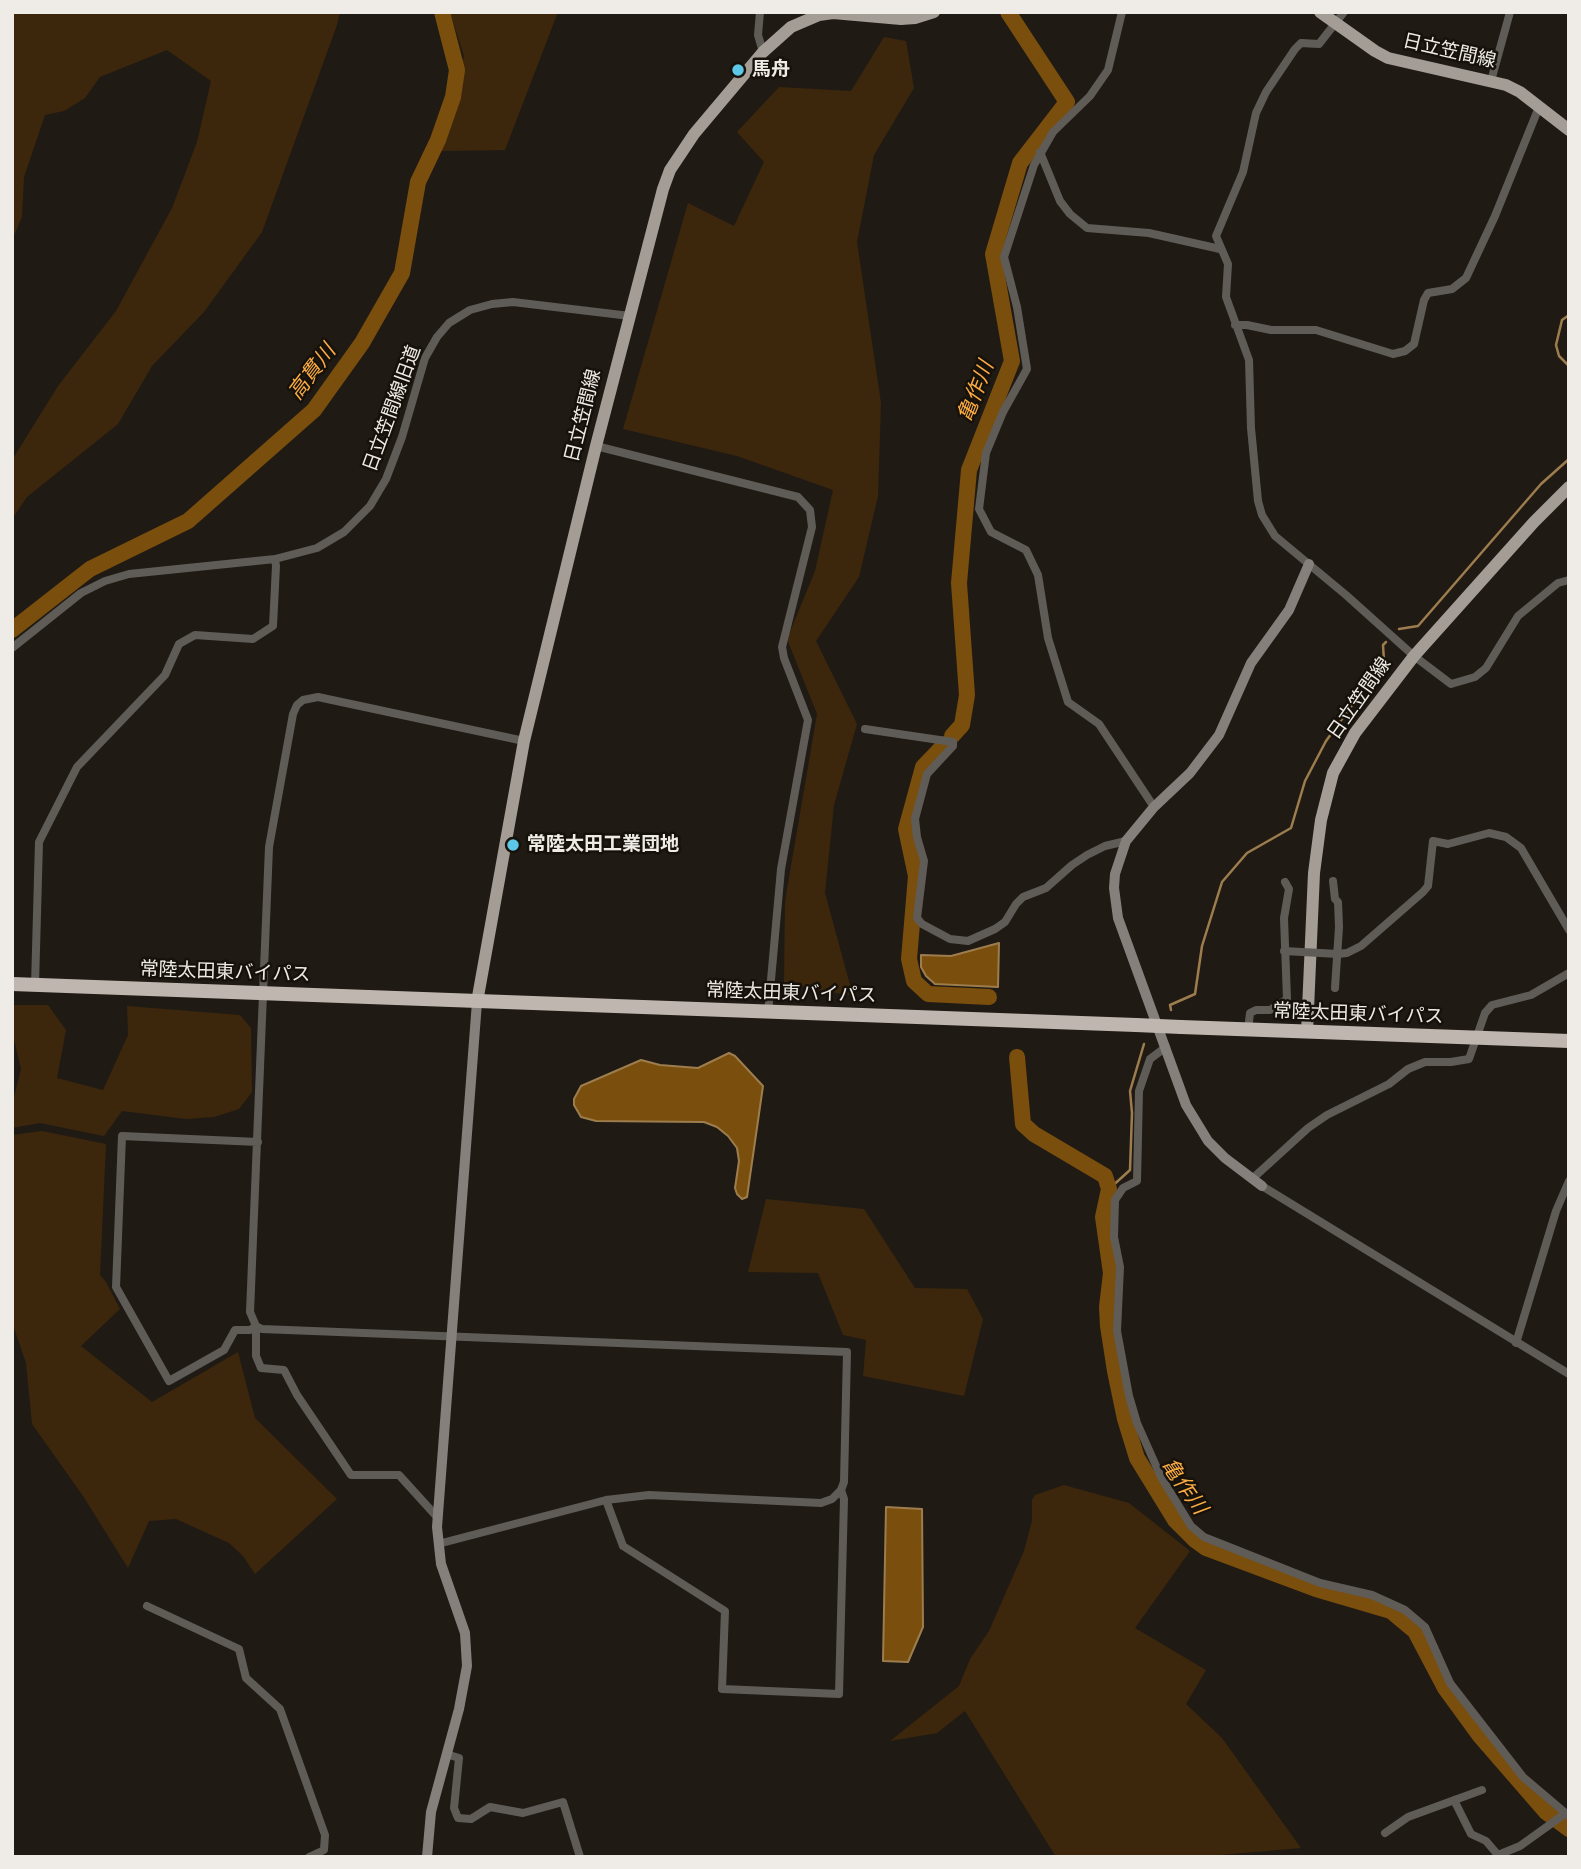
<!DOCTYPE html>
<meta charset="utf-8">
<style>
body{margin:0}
#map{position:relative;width:1581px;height:1869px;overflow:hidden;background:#201a14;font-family:"Roboto Condensed",sans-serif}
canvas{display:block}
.frame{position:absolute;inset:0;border:14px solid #efebe6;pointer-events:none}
</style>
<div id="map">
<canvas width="1581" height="1869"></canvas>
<div class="frame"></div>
</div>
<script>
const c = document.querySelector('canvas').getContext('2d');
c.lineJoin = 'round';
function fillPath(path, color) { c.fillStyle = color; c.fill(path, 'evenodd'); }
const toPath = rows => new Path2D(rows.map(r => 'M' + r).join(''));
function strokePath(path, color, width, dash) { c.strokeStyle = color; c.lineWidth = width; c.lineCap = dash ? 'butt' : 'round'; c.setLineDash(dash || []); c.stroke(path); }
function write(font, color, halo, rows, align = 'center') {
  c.font = font + ' "Roboto Condensed","Noto Sans JP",sans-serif'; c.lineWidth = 5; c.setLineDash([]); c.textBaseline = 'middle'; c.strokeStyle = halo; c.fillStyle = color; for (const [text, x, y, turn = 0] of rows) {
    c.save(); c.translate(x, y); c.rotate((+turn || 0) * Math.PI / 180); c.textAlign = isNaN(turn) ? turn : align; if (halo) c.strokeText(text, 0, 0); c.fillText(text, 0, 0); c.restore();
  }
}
fillPath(toPath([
 [12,12,340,12,337,25,262,232,204,312,152,366,118,424,27,497,12,519,12,460,58,386,116,311,172,208,197,142,211,81,167,50,100,77,85,98,64,111,45,115,24,177,22,217,12,240],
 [450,12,558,12,505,150,442,151,464,56],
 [884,37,906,41,914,88,874,155,857,242,881,403,878,496,859,577,816,641,857,724,834,805,825,893,853,996,784,983,785,901,817,714,787,639,815,571,833,490,737,456,623,429,688,203,734,226,764,162,737,132,779,87,851,91],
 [12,1005,48,1005,66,1030,57,1078,103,1090,128,1035,127,1006,240,1015,251,1028,252,1092,239,1109,214,1117,186,1119,122,1111,104,1136,40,1123,12,1128,12,1105,21,1069,12,1031],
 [42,1131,106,1144,100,1275,106,1282,120,1309,81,1346,152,1402,238,1352,255,1418,337,1499,255,1574,243,1556,229,1543,176,1519,149,1521,128,1568,83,1496,32,1424,26,1363,12,1322,12,1135],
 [766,1199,864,1209,915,1288,967,1289,983,1319,964,1396,863,1376,866,1340,843,1335,818,1273,748,1272],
 [1064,1485,1129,1503,1190,1551,1135,1628,1206,1670,1186,1704,1222,1738,1301,1848,1198,1857,1056,1857,965,1711,937,1733,890,1741,959,1686,970,1659,989,1631,1024,1551,1032,1521,1032,1500,1035,1495]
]), '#3c270d');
const water = toPath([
 [999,943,998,987,935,984,926,976,921,967,921,955,951,956,999,943],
 [729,1053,735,1056,763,1086,747,1197,742,1199,737,1194,735,1188,739,1161,737,1148,728,1136,717,1127,704,1122,596,1121,581,1117,574,1105,574,1099,581,1086,641,1060,660,1065,698,1068,729,1053],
 [886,1507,922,1509,923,1627,908,1662,883,1661,886,1507]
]);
fillPath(water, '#7a4e0c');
strokePath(water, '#9d7d4d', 2);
strokePath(toPath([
 [1569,315,1562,320,1556,345,1559,356,1569,366],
 [1399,629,1418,626,1541,484,1569,459],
 [1171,1010,1170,1005,1195,994,1202,946,1222,882,1247,853,1291,828,1305,781,1326,741,1384,661,1383,645,1386,642],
 [1109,1189,1130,1170,1132,1113,1130,1091,1144,1044]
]), '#9d7d4d', 2.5);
strokePath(toPath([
 [12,630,90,569,188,521,314,410,362,343,402,273,418,182,438,140,453,97,457,70,442,12],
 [952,736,962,725,967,695,959,583,969,470,1012,361,993,254,1020,163,1067,102,1008,12],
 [945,744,923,767,906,829,916,876,909,959,914,981,928,994,989,997],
 [1017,1057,1023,1124,1034,1134,1105,1176,1109,1189,1103,1217,1111,1273,1107,1307,1108,1326,1115,1371,1125,1419,1137,1458,1175,1520,1195,1540,1206,1548,1316,1589,1391,1611,1415,1631,1445,1688,1480,1736,1546,1812,1569,1829]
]), '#7a4e0c', 16);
strokePath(toPath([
 [760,12,758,35,763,52],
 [1122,12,1108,70,1090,96,1053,132,1034,165,1004,257,1017,307,1027,369,1003,412,986,453,979,509,991,532,1026,550,1038,575,1048,638,1068,702,1099,724,1154,807],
 [1344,12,1319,44,1301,43,1295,49,1266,92,1256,113,1243,172,1216,236,1228,264,1226,297,1249,360,1251,428,1258,501,1262,515,1275,536,1346,595,1414,656,1451,684,1475,677,1486,668,1518,616,1558,583,1569,580],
 [1491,81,1510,12],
 [1040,152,1060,201,1070,214,1087,228,1149,233,1220,249],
 [1235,325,1247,325,1271,330,1316,330,1393,354,1405,351,1414,344,1424,300,1428,293,1452,289,1466,278,1495,216,1539,107],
 [596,446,798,497,810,510,812,527,782,647,784,658,808,720,781,869,768,1013],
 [12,648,81,593,105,581,129,574,275,559,317,548,344,532,370,506,386,479,402,437,425,358,437,337,449,323,470,310,492,304,513,302,630,316],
 [865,729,953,742,953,746,927,774,915,819,917,837,924,861,917,918,922,924,950,939,968,941,995,929,1005,922,1016,904,1023,897,1046,888,1072,865,1087,855,1105,846,1126,841],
 [1333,881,1335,899,1338,902,1339,927,1335,988],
 [1338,954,1347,953,1361,946,1423,892,1428,886,1433,841,1448,844,1489,833,1506,837,1521,848,1569,930],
 [35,985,39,842,77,767,165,675,179,644,195,635,253,639,273,626,276,566,275,559],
 [1248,1030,1250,1013,1256,1010,1270,1010,1287,999,1284,918,1289,889,1285,882],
 [1166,1047,1150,1059,1139,1091,1137,1181,1123,1188,1115,1200,1114,1237,1120,1267,1117,1331,1129,1396,1137,1423,1161,1477,1191,1526,1204,1537,1320,1583,1372,1595,1405,1610,1425,1627,1450,1683,1523,1777,1569,1816],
 [258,1142,122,1136,116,1287,169,1381,224,1350,235,1330,250,1330,256,1326,262,1329,847,1352,844,1482,841,1490,832,1499,821,1503,649,1495,606,1500,438,1544],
 [1252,1179,1308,1128,1327,1115,1389,1084,1408,1069,1425,1062,1451,1062,1469,1059,1485,1013,1492,1005,1531,995,1569,973],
 [1262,1186,1569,1374],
 [1516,1343,1556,1211,1569,1181],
 [606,1500,623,1546,725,1611,722,1689,839,1694,844,1499,841,1490],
 [438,1518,399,1475,351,1475,297,1395,284,1370,261,1368,256,1356,256,1326,250,1312,269,847,293,714,297,705,303,700,318,697,524,741],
 [147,1606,239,1649,246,1678,280,1709,325,1835,324,1850,309,1857],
 [446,1754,459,1758,454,1808,458,1818,471,1819,490,1807,523,1813,563,1802,580,1857],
 [1454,1800,1471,1834,1486,1841,1498,1855,1520,1846,1566,1813],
 [1385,1833,1408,1817,1482,1790]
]), '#5f5c58', 8);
strokePath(toPath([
 [1262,1186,1225,1158,1208,1141,1186,1105,1118,918,1114,888,1115,874,1126,841,1154,807,1190,773,1219,735,1251,663,1289,610,1309,564],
 [427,1857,431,1812,459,1709,467,1666,465,1633,441,1564,437,1527,477,1002]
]), '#85807b', 10);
strokePath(toPath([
 [1320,12,1375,51,1388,58,1506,85,1520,92,1569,130],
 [477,1002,524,741,596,446,663,189,670,170,694,134,763,52,791,27,819,15,833,13,901,19,915,18,934,12],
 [1307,1032,1314,873,1321,820,1333,773,1355,733,1414,656,1534,522,1569,487]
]), '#a39d96', 12);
strokePath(toPath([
 [12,984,1136,1025],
 [1181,1027,1569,1041]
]), '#bfb7af', 14);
strokePath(toPath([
 [1284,951,1338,954]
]), '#5f5c58', 8);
strokePath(toPath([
 [1136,1025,1181,1027]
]), '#bfb7af', 14);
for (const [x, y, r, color] of [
 [738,70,7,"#5cc7e7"],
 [513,845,7,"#5cc7e7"]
]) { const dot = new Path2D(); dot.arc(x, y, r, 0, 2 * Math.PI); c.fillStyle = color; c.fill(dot); strokePath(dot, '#16110b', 2.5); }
write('19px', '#efebe6', '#16110b', [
 ["日立笠間線",1449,52,13],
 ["日立笠間線旧道",393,409,-70],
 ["日立笠間線",584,416,-76],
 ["日立笠間線",1360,699,-55],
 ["常陸太田東バイパス",225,973,2],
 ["常陸太田東バイパス",791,994,2],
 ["常陸太田東バイパス",1358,1015,2]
]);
write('bold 19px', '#efebe6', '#16110b', [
 ["馬舟",752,70],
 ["常陸太田工業団地",527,845]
], 'left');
write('italic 21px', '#fbac43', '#16110b', [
 ["高貫川",313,373,-53],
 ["亀作川",977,392,-69],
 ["亀作川",1183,1487,55]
]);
</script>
